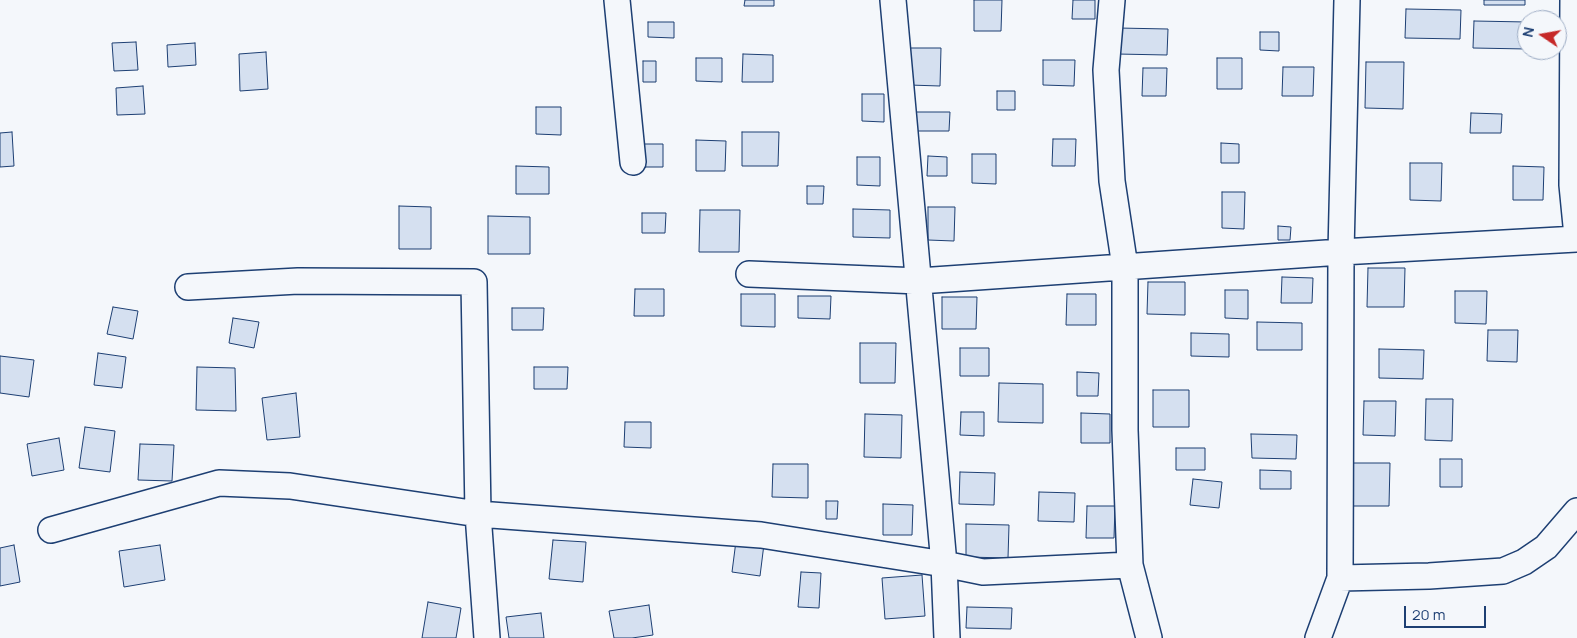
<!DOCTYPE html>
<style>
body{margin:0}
#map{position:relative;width:1577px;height:638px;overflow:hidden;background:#f4f7fb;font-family:Manrope,sans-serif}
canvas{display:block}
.north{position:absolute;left:1517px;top:10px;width:50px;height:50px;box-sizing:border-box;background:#f4f7fb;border:1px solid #9eadc5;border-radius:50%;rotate:282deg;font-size:14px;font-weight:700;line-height:20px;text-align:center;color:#1d3f73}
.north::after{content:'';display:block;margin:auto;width:18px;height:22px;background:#c62828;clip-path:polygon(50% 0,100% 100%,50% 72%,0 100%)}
.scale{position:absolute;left:1404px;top:606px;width:82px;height:22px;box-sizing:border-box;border:2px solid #1d3f73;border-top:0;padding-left:6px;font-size:15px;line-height:18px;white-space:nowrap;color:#1d3f73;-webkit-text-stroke:4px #f4f7fb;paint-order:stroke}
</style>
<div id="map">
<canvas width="1577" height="638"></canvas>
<div class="north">N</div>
<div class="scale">20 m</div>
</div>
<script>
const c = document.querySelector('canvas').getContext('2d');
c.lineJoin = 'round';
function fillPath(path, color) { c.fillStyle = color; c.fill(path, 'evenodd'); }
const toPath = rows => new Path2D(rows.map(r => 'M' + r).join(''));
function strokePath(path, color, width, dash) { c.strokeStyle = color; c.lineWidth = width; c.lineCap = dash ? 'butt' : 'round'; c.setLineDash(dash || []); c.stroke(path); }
const building = toPath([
 [745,0,774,0,774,6,744,6,745,0],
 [974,0,1002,0,1001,31,974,31,974,0],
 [1073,0,1095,0,1095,19,1072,19,1073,0],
 [1484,0,1525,0,1525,5,1484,5,1484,0],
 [1406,9,1461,10,1460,39,1405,38,1406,9],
 [1474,21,1527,22,1527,49,1473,48,1474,21],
 [648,22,674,22,674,38,648,37,648,22],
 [1118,28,1168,29,1167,55,1117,54,1118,28],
 [1260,32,1279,32,1279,51,1260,50,1260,32],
 [136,42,138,70,114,71,112,43,136,42],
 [195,43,196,65,168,67,167,45,195,43],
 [909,48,941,48,940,86,909,85,909,48],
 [266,52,268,89,240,91,239,54,266,52],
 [743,54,773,55,773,82,742,82,743,54],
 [696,58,722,58,722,82,696,81,696,58],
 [1217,58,1242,58,1242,89,1217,89,1217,58],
 [1043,60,1075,60,1074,86,1043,85,1043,60],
 [643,61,656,61,656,82,643,82,643,61],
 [1366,62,1404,62,1403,109,1365,108,1366,62],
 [1283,67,1314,67,1313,96,1282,96,1283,67],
 [1143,68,1167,68,1166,96,1142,96,1143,68],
 [143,86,145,114,117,115,116,88,143,86],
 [997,91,1015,91,1015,110,997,110,997,91],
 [862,94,884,94,884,122,862,121,862,94],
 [536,107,561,107,561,135,536,134,536,107],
 [915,112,950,112,949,131,915,131,915,112],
 [1471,113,1502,114,1501,133,1470,133,1471,113],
 [12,132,14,166,0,167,0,133,12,132],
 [742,132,779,132,778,166,742,166,742,132],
 [1053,139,1076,139,1075,166,1052,166,1053,139],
 [696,140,726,141,725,171,696,171,696,140],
 [1221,143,1239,144,1239,163,1221,163,1221,143],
 [644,144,663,144,663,167,643,167,644,144],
 [972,154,996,154,996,184,972,183,972,154],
 [928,156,947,157,947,176,927,176,928,156],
 [857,157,880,157,880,186,857,185,857,157],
 [1410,163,1442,163,1441,201,1410,200,1410,163],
 [516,166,549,167,549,194,516,194,516,166],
 [1513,166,1544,167,1543,200,1513,200,1513,166],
 [807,186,824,186,823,204,807,204,807,186],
 [1222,192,1245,192,1244,229,1222,228,1222,192],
 [399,206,431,207,431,249,399,249,399,206],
 [928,207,955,207,954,241,928,240,928,207],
 [853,209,890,210,890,238,853,237,853,209],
 [700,210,740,210,739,252,699,252,700,210],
 [642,213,666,213,665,233,642,233,642,213],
 [488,216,530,217,530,254,488,254,488,216],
 [1278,226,1291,227,1290,240,1278,240,1278,226],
 [1368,268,1405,268,1404,307,1367,307,1368,268],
 [1282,277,1313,278,1312,303,1281,303,1282,277],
 [1148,282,1185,282,1185,315,1147,314,1148,282],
 [635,289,664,289,664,316,634,316,635,289],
 [1225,290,1248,290,1248,319,1225,318,1225,290],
 [1455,291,1487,291,1486,324,1455,323,1455,291],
 [741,294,775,294,775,327,741,326,741,294],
 [1067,294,1096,294,1096,325,1066,325,1067,294],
 [798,296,831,296,830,319,798,318,798,296],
 [942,297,977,297,976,329,942,329,942,297],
 [113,307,138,311,133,339,107,334,113,307],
 [512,308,544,308,543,330,512,330,512,308],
 [233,318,259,322,254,348,229,343,233,318],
 [1257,322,1302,323,1302,350,1257,350,1257,322],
 [1488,330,1518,330,1517,362,1487,361,1488,330],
 [1191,333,1229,334,1229,357,1191,356,1191,333],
 [860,343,896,343,895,383,860,383,860,343],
 [960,348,989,348,989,376,960,376,960,348],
 [1379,349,1424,350,1423,379,1379,378,1379,349],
 [98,353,126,357,122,388,94,385,98,353],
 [0,356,34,360,29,397,0,393,0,356],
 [197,367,235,368,236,411,196,410,197,367],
 [534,367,568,367,567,389,534,389,534,367],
 [1077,372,1099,373,1098,396,1077,396,1077,372],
 [999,383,1043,384,1043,423,998,422,999,383],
 [1153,390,1189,390,1189,427,1153,427,1153,390],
 [296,393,300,437,267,440,262,398,296,393],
 [1426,399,1453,399,1452,441,1425,440,1426,399],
 [1364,401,1396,401,1395,436,1363,435,1364,401],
 [961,412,984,412,984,436,960,435,961,412],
 [1081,413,1110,414,1110,443,1081,443,1081,413],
 [865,414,902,415,901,458,864,457,865,414],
 [625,422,651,422,651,448,624,447,625,422],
 [85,427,115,431,110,472,79,468,85,427],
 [1251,434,1297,435,1296,459,1252,458,1251,434],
 [59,438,64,470,32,476,27,444,59,438],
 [140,444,174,445,172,481,138,480,140,444],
 [1176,448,1205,448,1205,470,1176,470,1176,448],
 [1440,459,1462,459,1462,487,1440,487,1440,459],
 [1351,463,1390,463,1389,506,1351,506,1351,463],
 [773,464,808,464,808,498,772,497,773,464],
 [1260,470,1291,471,1291,489,1260,489,1260,470],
 [960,472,995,473,994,505,959,504,960,472],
 [1193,479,1222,482,1219,508,1190,505,1193,479],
 [1039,492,1075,493,1074,522,1038,521,1039,492],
 [826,501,838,501,837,519,826,519,826,501],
 [883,504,913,505,912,535,883,535,883,504],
 [1087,506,1115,506,1114,538,1086,538,1087,506],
 [966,524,1009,525,1008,558,966,557,966,524],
 [553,540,586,542,583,582,549,579,553,540],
 [736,541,764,544,760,576,732,572,736,541],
 [14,545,20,582,0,586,0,548,14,545],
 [160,545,165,580,124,587,119,551,160,545],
 [801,572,821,573,819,608,798,607,801,572],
 [922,575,925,616,885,619,882,578,922,575],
 [428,602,461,608,456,638,422,638,428,602],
 [649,605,653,635,632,638,614,638,609,611,649,605],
 [967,607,1012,608,1011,629,966,628,967,607],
 [541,613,544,638,509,638,506,617,541,613]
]);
fillPath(building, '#d5e0f0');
strokePath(building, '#1d3f73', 1);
const street = toPath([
 [617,0,633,162],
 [893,0,944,564,947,638],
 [1112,0,1106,70,1112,181,1125,267,1125,430,1130,565,1149,638],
 [1573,0,1572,185,1577,236],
 [749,274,919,281,1341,252,1577,239],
 [188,287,298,281,474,282,478,514,487,638],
 [51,530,219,483,290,486,478,514,761,535,944,564,983,572,1130,565],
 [1340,578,1429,576,1503,571,1524,562,1546,547,1577,511],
 [1318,638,1340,578,1341,252,1347,0]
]);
strokePath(street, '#1d3f73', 28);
strokePath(street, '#f4f7fb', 25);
</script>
